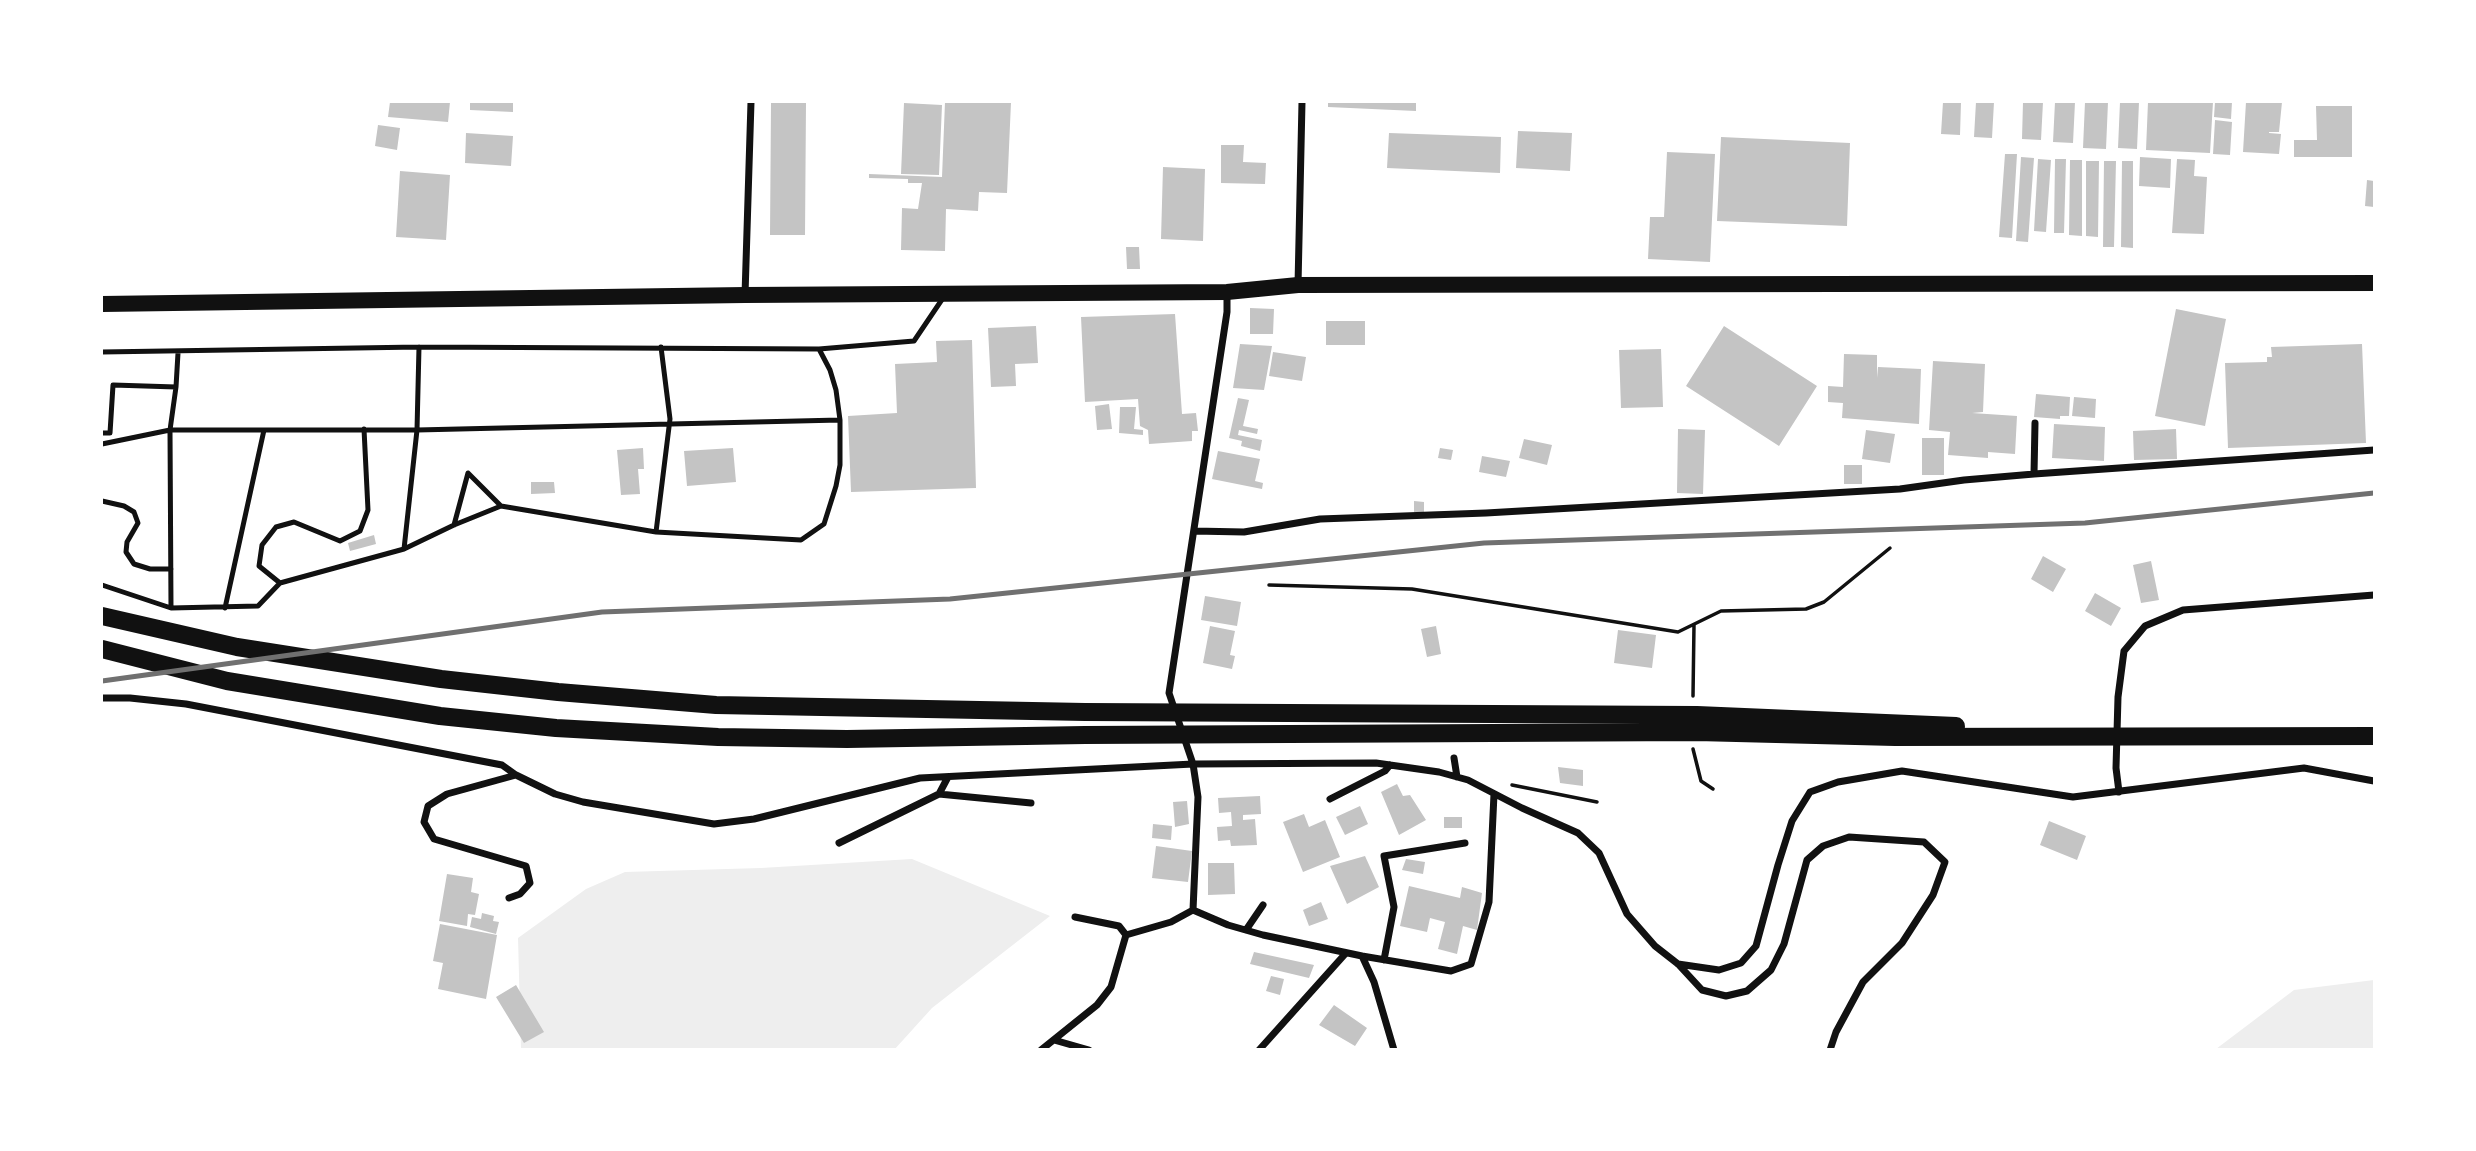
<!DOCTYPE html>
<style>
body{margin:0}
#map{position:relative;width:2476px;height:1151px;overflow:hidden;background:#fff;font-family:Figtree,sans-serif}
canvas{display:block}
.frame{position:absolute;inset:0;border:103px solid #fff;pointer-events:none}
</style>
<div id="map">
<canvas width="2476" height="1151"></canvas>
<div class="frame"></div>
</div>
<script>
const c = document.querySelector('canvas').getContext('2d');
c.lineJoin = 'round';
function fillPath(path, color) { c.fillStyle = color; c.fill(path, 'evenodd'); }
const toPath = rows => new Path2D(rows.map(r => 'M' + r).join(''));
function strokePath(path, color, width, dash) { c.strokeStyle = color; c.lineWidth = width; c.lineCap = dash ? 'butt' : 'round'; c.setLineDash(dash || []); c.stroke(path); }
fillPath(toPath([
 [912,859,1050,916,932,1008,894,1050,521,1049,518,938,586,889,625,872,761,868],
 [2374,980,2374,1049,2216,1049,2294,990]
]), '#eee');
fillPath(toPath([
 [390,102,450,102,448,122,388,117],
 [470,102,513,102,513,112,470,110],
 [945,102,1011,102,1007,193,979,192,978,211,946,209,945,251,901,250,902,208,918,209,922,183,908,183,908,179,869,178,869,174,942,177],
 [1328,102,1416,102,1416,111,1328,107],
 [1943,102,1961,102,1960,135,1941,134],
 [1976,102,1994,102,1992,138,1974,137],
 [2023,102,2043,102,2041,140,2022,139],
 [2055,102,2075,102,2073,143,2053,142],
 [2085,102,2108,102,2106,149,2083,148],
 [2120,102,2139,102,2137,149,2118,148],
 [2148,102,2213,102,2210,153,2146,150],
 [2215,102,2232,102,2231,119,2214,117],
 [2246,102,2282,102,2279,132,2269,132,2269,133,2281,134,2279,154,2243,152],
 [771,103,806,103,805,235,770,235],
 [904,103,942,105,939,175,901,174],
 [2316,106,2352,106,2352,157,2294,157,2294,140,2317,140],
 [2215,120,2232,122,2230,155,2213,154],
 [378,125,400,128,397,150,375,146],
 [1518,131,1572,133,1570,171,1516,168],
 [466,133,513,136,511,166,465,163],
 [1389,133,1501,137,1500,173,1387,168],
 [1721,137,1850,143,1847,226,1717,221],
 [1221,145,1244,145,1243,162,1266,163,1265,184,1221,183],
 [1667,152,1715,154,1710,262,1648,259,1650,217,1664,217],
 [2005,154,2017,154,2012,238,1999,237],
 [2021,157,2034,158,2028,242,2016,241],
 [2140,157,2171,159,2170,188,2139,186],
 [2038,159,2051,160,2046,232,2034,231],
 [2055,159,2066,159,2064,233,2054,233],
 [2177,159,2195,160,2194,176,2207,177,2204,234,2172,233],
 [2070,160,2082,160,2082,236,2069,235],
 [2086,161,2099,161,2098,237,2086,236],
 [2104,161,2116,161,2114,247,2103,247],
 [2122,161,2133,161,2133,248,2121,247],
 [1163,167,1205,169,1203,241,1161,239],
 [400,171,450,175,446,240,396,237],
 [2367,180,2374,181,2374,207,2365,206],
 [1126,247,1139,247,1140,269,1127,269],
 [1250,308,1274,309,1273,334,1250,334],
 [2176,309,2226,319,2205,426,2155,416],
 [1175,314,1182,414,1196,413,1198,431,1192,431,1192,441,1149,444,1148,430,1140,426,1138,399,1085,402,1081,317],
 [1326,321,1365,321,1365,345,1326,345],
 [1036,326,1038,363,1015,364,1016,386,991,387,988,328],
 [1724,326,1817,386,1779,446,1686,386],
 [972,340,976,488,851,492,848,416,897,413,895,364,937,362,936,341],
 [1240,344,1272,346,1264,390,1233,388],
 [2362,344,2366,443,2228,448,2225,363,2267,362,2267,357,2272,357,2271,347],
 [1661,349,1663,407,1621,408,1619,350],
 [1273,352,1306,357,1302,381,1269,376],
 [1844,354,1877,355,1877,378,1878,367,1921,369,1919,424,1842,418,1843,403,1828,402,1828,386,1843,387],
 [1933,361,1985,364,1983,412,1972,413,2017,416,2015,454,1988,452,1988,458,1948,455,1950,432,1929,430],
 [2036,394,2070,397,2069,416,2060,416,2060,419,2034,417],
 [2074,397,2096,399,2095,418,2072,416],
 [1238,398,1249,400,1243,426,1258,429,1257,434,1239,430,1238,435,1262,440,1260,451,1241,446,1242,441,1229,438],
 [1109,404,1112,429,1097,430,1095,406],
 [1120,407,1136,407,1134,429,1143,430,1143,435,1119,433],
 [2054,424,2105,427,2104,461,2052,458],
 [1678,429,1705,430,1703,494,1677,493],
 [2176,429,2177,459,2134,460,2133,431],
 [1866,430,1895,434,1890,463,1862,459],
 [1922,438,1944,438,1944,475,1922,475],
 [1524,439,1552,445,1547,465,1519,458],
 [643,448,644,469,638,469,640,494,621,495,617,450],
 [733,448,736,482,687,486,684,451],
 [1440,448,1453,450,1451,460,1438,458],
 [1218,451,1260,459,1255,481,1263,483,1262,489,1212,479],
 [1482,456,1510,461,1506,477,1479,472],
 [1844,465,1862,465,1862,484,1844,484],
 [531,482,554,482,555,493,531,494],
 [1414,501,1424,502,1424,512,1414,512],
 [374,535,376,544,350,551,348,543],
 [2043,556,2066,569,2053,592,2031,579],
 [2151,561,2159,600,2141,603,2133,565],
 [2095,593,2121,608,2111,626,2085,611],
 [1205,596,1241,602,1237,626,1201,620],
 [1210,626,1235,631,1230,655,1235,656,1232,669,1203,663],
 [1436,626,1441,654,1427,657,1421,629],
 [1618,630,1656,635,1652,668,1614,663],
 [1558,767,1583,770,1583,786,1560,783],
 [1397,784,1403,796,1410,795,1426,820,1399,835,1381,792],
 [1260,796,1261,814,1243,815,1243,820,1255,819,1257,845,1231,846,1230,840,1218,841,1217,827,1232,826,1231,812,1219,813,1218,798],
 [1187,801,1189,824,1175,827,1173,802],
 [1360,806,1368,824,1345,835,1336,817],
 [1304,814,1309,827,1325,820,1340,857,1303,872,1283,822],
 [1444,817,1462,817,1462,828,1444,828],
 [2049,821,2086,836,2077,860,2040,845],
 [1153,824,1172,826,1171,840,1152,838],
 [1156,846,1192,851,1188,882,1152,878],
 [1365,856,1379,887,1347,904,1330,866],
 [1406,859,1425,862,1423,874,1402,870],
 [1208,863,1234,863,1235,894,1208,895],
 [447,874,473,878,471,892,479,894,475,915,468,914,467,926,439,921],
 [1409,886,1460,898,1462,887,1482,893,1477,930,1463,926,1457,954,1438,949,1445,922,1430,918,1427,932,1400,926],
 [1321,902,1328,919,1309,926,1303,910],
 [482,913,494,916,493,921,499,922,496,934,470,927,472,917,481,919],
 [440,924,497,935,486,999,438,989,443,963,433,961],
 [1254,952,1314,965,1309,978,1250,964],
 [1271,976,1284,979,1280,995,1266,991],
 [516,985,544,1032,524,1043,496,997],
 [1334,1005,1367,1028,1355,1046,1319,1025]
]), '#c4c4c4');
strokePath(toPath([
 [1269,585,1412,589,1678,632,1721,611,1806,609,1824,602,1890,548],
 [1693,696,1694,625],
 [1693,749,1701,781,1713,789],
 [1512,785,1597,802]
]), '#111', 3.5);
strokePath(toPath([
 [102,352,419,347,819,349,914,341,943,298],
 [102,433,110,433,113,385,176,387],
 [102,444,170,430,417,430,840,420],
 [102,501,124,506,134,512,138,523,127,542,126,552,134,564,150,569,171,569],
 [454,525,468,473,501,506],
 [656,532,670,419,661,347],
 [404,549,417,430,419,347],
 [280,583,259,566,262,545,276,527,294,522,340,541,360,531,368,510,364,429],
 [102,585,171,608,258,606,280,583,404,549,454,525,501,506,656,532,801,540,824,524,836,486,840,465,840,420,836,390,830,370,819,349],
 [171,608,170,430,176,387,178,353],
 [225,608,264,430]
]), '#111', 5);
strokePath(toPath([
 [1298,285,1302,102],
 [745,295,751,102],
 [2034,474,2035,423],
 [1194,531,1244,532,1320,519,1486,513,1900,489,1964,480,2034,474,2374,450],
 [102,698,130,698,186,704,502,765,516,775,555,794,583,802,714,824,754,819,920,778,1193,764,1376,763,1439,772,1468,780,1522,808,1578,833,1599,853,1627,914,1655,946,1678,964,1702,990,1726,996,1747,991,1771,970,1784,944,1807,860,1823,846,1849,837,1924,842,1945,862,1933,895,1902,943,1863,982,1836,1032,1830,1050],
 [1454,758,1457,777],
 [948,777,939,794,1031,803],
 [2119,792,2116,768,2118,697,2124,651,2145,626,2183,610,2374,595],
 [1330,799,1385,771,1390,765],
 [839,843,939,794],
 [509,898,520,894,530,883,526,866,434,839,424,822,428,806,447,794,516,775],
 [1193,910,1198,797,1193,764,1169,693,1227,312,1227,292],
 [1193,910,1228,925,1263,935,1362,956,1374,982,1394,1050],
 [1075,917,1119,926,1126,935],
 [1246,930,1263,905],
 [1362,956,1451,971,1471,964,1489,902,1494,794],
 [1384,960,1394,907,1384,856,1465,843],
 [1678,964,1719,970,1741,963,1756,946,1778,865,1792,821,1810,792,1838,782,1902,771,2073,797,2304,768,2374,781],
 [1054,1040,1089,1050],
 [1041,1050,1097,1005,1111,987,1126,935,1171,922,1193,910],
 [1259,1050,1346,953]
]), '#111', 7);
strokePath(toPath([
 [102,304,745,295,1227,292,1298,285,2374,283]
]), '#111', 16);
strokePath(toPath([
 [102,616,237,647,441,679,558,692,716,705,1085,712,1697,715,1956,726],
 [102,649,227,681,440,716,556,728,718,737,847,739,1085,735,1697,732,1895,737,2374,736]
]), '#111', 18);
strokePath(toPath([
 [102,681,602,612,950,599,1484,543,2085,523,2374,493]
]), '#707070', 5);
</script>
